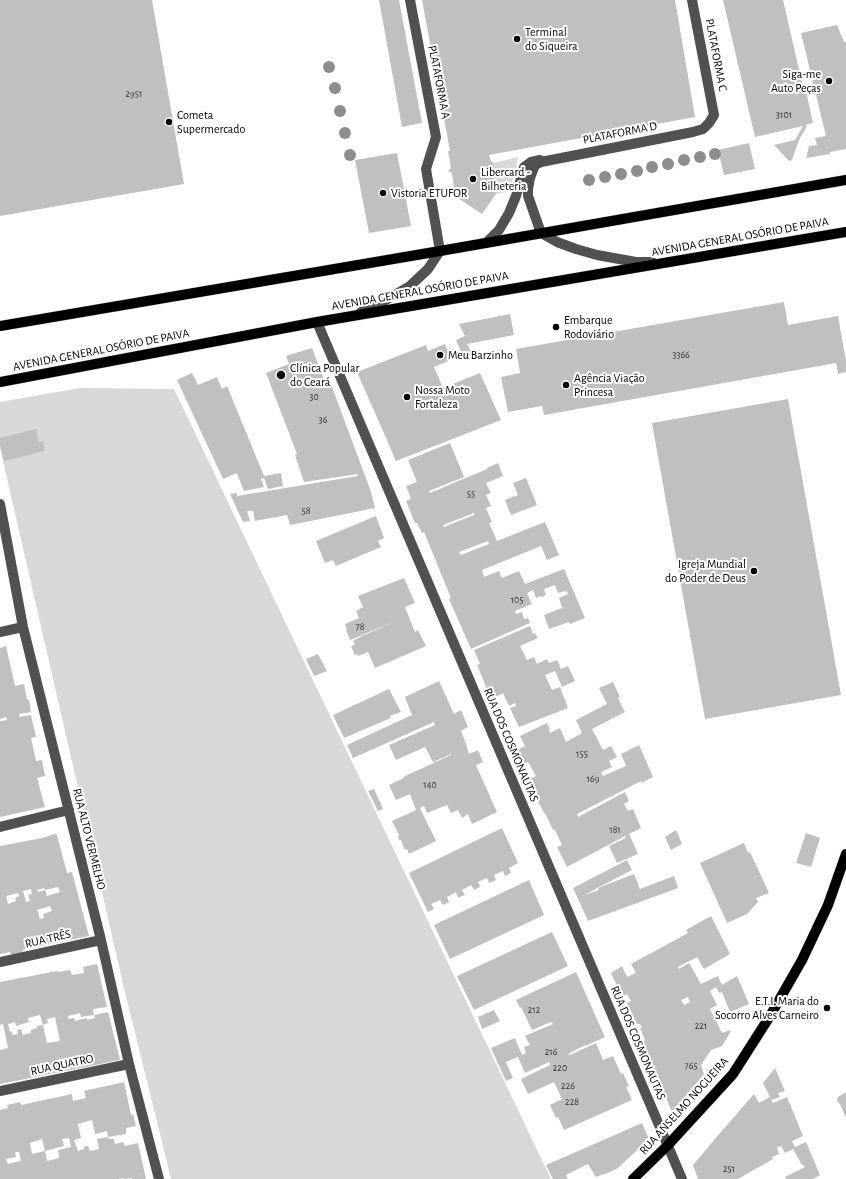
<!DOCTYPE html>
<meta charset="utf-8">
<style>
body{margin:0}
canvas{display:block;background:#fff}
</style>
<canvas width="846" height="1179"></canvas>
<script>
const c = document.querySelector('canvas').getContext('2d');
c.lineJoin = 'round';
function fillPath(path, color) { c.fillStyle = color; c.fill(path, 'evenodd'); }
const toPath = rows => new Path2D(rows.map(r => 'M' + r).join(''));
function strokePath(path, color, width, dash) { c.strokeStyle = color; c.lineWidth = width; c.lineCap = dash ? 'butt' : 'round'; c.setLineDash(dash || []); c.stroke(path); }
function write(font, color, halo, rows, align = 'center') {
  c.font = font + ' "Alegreya Sans",sans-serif'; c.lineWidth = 4; c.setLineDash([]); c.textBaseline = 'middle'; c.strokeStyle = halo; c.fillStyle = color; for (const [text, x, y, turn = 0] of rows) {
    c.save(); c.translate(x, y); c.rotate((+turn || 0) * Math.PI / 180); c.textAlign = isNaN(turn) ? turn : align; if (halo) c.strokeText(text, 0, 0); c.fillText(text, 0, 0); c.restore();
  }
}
fillPath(toPath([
 [518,157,515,175,508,189,506,192,496,194,491,167,494,163],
 [80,388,174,389,551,1179,171,1179,124,988,0,448,0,402]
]), '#d8d8d8');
fillPath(toPath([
 [0,0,152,0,184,184,0,216],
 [379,0,399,0,422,123,402,127],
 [422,0,675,0,695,117,489,155,491,161,494,163,491,167,496,194,482,214,455,196,452,173,448,171,451,168,448,151,450,151],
 [723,0,783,0,804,91,806,91,813,123,805,125,807,126,799,140,792,160,789,161,774,145,795,140,803,126,755,137],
 [837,25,844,42,846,41,846,149,830,152,830,154,806,158,809,146,817,145,815,138,826,136,801,33],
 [749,143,755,169,724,175,718,150],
 [397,153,411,226,369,233,355,160],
 [784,302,788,325,838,316,846,361,846,372,838,374,836,363,544,415,542,406,508,412,501,377,520,373,516,349],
 [510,314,514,335,467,344,472,353,463,357,456,340,465,336,459,324],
 [445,344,451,360,434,367,443,388,480,373,501,420,396,461,357,372,426,345,428,351],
 [312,348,324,380,329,379,370,489,375,508,290,525,287,515,255,521,253,511,247,511,250,521,243,522,230,494,237,493,237,496,358,476,358,474,304,482,295,455,297,454,266,373,289,364,286,356],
 [192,373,198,385,217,377,222,389,227,386,264,476,281,473,283,486,268,489,264,478,261,479,264,487,244,491,237,473,223,479,177,380],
 [788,399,841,695,705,719,652,423],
 [36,429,39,442,43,441,45,451,4,461,0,444,0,438],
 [450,443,464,477,429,491,430,493,487,469,487,468,498,463,503,476,486,483,491,493,486,495,491,506,486,508,492,522,489,523,497,541,545,522,559,555,547,560,541,546,482,570,484,577,499,571,502,578,519,571,525,584,564,569,585,618,570,624,569,622,549,629,544,615,562,608,559,598,568,594,566,591,558,593,555,585,544,589,546,595,541,597,541,596,536,598,533,590,527,593,532,604,515,611,516,614,522,612,524,619,528,618,530,623,471,649,449,599,451,598,424,532,422,533,417,523,415,523,406,501,411,499,406,486,417,482,408,460],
 [474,513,474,515,444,527,443,525],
 [488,541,489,544,461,555,459,552],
 [526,478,537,505,511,515,505,500,518,495,513,483],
 [376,516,384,538,378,541,381,547,336,566,333,560,325,563,316,541],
 [404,578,415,603,405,607,415,632,418,630,426,646,375,668,368,652,358,656,357,654,355,655,351,646,355,645,353,641,362,636,396,621,350,640,346,630,347,629,345,624,359,618,356,611,363,607,358,596],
 [530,626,533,634,535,633,538,638,520,646,527,660,534,657,537,664,547,659,549,663,557,660,561,669,568,666,575,681,562,687,555,671,545,675,552,690,560,687,568,708,519,727,510,708,516,706,515,703,509,706,503,693,491,699,477,665,480,664,474,650],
 [6,646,15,686,24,684,27,699,29,700,31,712,19,714,19,717,31,715,36,737,31,738,36,761,42,760,45,776,37,778,45,807,0,817,0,721,7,720,6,717,0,719,0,648],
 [318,654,327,671,314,676,306,659],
 [439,681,454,714,461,710,468,727,461,731,467,746,467,747,469,754,478,750,483,762,476,765,497,812,472,824,468,814,462,818,458,810,451,813,447,805,427,813,424,806,420,808,436,841,409,854,407,849,405,850,401,840,399,840,398,836,399,835,392,821,416,810,410,794,396,800,389,785,404,778,403,777,451,755,451,754,433,762,425,747,396,760,389,745,435,725,434,722,353,758,347,745,412,715,405,697],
 [613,682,620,697,618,698,625,712,592,729,603,750,611,746,617,757,609,761,612,767,601,772,603,776,626,766,621,754,639,745,653,777,641,783,641,781,577,814,578,817,625,792,629,801,624,804,628,811,633,809,641,828,629,834,638,854,617,863,609,846,626,838,625,836,567,867,557,847,562,845,555,830,553,830,545,813,544,813,531,787,533,786,530,779,536,776,528,762,523,764,517,750,525,746,520,736,547,723,550,729,549,730,550,733,560,728,566,742,582,733,576,720,607,704,599,688],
 [389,689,401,712,390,716,391,718,344,738,333,715],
 [374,789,383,809,378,811,368,791],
 [502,828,518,863,509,868,511,873,505,876,503,871,494,875,496,880,489,883,487,878,478,882,480,887,474,890,471,885,462,890,465,895,458,898,456,892,447,897,449,902,443,905,440,900,431,904,434,909,428,912,409,873],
 [676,830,682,844,671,850,665,837],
 [806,833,820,838,811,867,796,863],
 [55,834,57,835,67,873,72,872,89,936,22,950,23,952,11,955,10,952,0,954,0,846,42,838],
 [58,887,60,892,47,896,45,890,38,892,37,890,45,888,45,890],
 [31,889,32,894,28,895,30,901,26,902,23,891],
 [18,893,19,896,15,898,16,901,8,904,6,896],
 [50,906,52,911,43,914,44,918,40,919,37,910],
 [744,843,748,853,750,852,769,893,756,898,758,902,747,914,727,923,700,863],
 [627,860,632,870,597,888,585,895,599,890,598,888,634,874,640,889,674,876,678,888,588,921,573,888],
 [529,880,544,915,450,959,434,925],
 [711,916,730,954,704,969,697,957,678,967,679,969,689,963,701,984,718,976,722,985,737,976,749,1004,730,1012,722,992,719,993,716,987,710,991,717,1005,710,1009,722,1033,730,1030,731,1031,722,1046,711,1050,701,1065,704,1074,672,1112,642,1042,645,1040,640,1028,642,1028,640,1024,637,1024,627,1003,631,1001,627,994,622,997,611,973,622,966,627,977,636,973,631,964,688,933,686,930],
 [688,997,690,1002,684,1005,681,1000],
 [552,932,568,966,474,1010,457,976],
 [97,964,107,1007,93,1009,94,1015,81,1017,80,1013,68,1016,68,1019,74,1018,75,1021,87,1018,87,1020,95,1018,94,1015,108,1012,120,1060,0,1084,0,1050,8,1048,3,1024,0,1025,0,982,57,971,58,972,70,970,72,975,84,973,83,967],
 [40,1015,43,1025,48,1023,47,1019,55,1017,60,1041,47,1043,43,1025,37,1026,37,1028,31,1030,31,1033,23,1035,21,1029,17,1030,18,1034,12,1035,12,1031,10,1032,8,1024,15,1022,16,1026,29,1022,28,1018],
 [576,972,605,1037,585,1046,585,1045,568,1054,570,1055,596,1043,603,1060,613,1056,621,1074,623,1073,629,1086,626,1087,632,1100,564,1130,558,1117,556,1118,550,1105,562,1099,554,1082,528,1094,521,1079,550,1065,549,1062,525,1073,518,1057,506,1062,513,1078,506,1081,491,1048,515,1038,522,1055,526,1053,524,1047,530,1045,525,1036,553,1024,551,1022,532,1030,521,1007,520,1008,516,1000],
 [494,1010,500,1021,482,1029,478,1017],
 [775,1068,785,1091,778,1093,780,1097,771,1100,773,1103,787,1097,803,1136,792,1141,795,1147,806,1142,820,1175,813,1179,786,1179,785,1177,805,1167,803,1165,802,1165,793,1149,785,1153,781,1146,777,1148,779,1154,772,1157,773,1159,738,1179,698,1179,693,1165,720,1133,754,1094,759,1103,770,1097,763,1083],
 [124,1082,131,1115,133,1114,136,1126,126,1128,126,1134,108,1137,107,1131,95,1134,92,1120,78,1124,81,1138,74,1140,78,1151,84,1149,84,1147,88,1146,90,1151,99,1149,97,1139,108,1137,109,1139,114,1139,115,1144,123,1142,125,1146,138,1143,146,1179,132,1179,132,1178,124,1179,124,1178,118,1179,0,1179,0,1110,8,1108,7,1105,20,1102,21,1105,72,1094,73,1101,86,1098,84,1091],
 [69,1138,71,1147,58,1150,59,1158,47,1161,45,1151,32,1154,30,1143,42,1139,45,1151,64,1146,62,1139],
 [15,1152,19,1152,21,1161,8,1164,6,1159,16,1157],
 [846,1092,846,1118,840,1104,837,1101,838,1097],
 [642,1123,649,1139,618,1168,610,1172,596,1177,588,1164,566,1175,568,1179,553,1179,546,1165]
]), '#c0c0c0');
const major = toPath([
 [0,326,440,251,846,180],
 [0,382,317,322,846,232],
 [633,1179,667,1146,733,1074,770,1016,802,960,828,905,846,854]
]);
strokePath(major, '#dbdbdb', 11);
strokePath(toPath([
 [486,243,499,230,509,213,516,196,524,167,531,162,540,160],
 [652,262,636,262,597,255,576,249,557,242,541,233,528,196,528,189,530,178,535,165,541,162,693,132,703,129,709,123,714,115,692,0],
 [361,312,372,308,410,286,428,269,440,251,426,169,436,137,410,0],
 [317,322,682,1179],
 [0,504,23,627,101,940,129,1064,159,1179],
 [0,632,23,627],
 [0,827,69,810],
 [0,962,101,940],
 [0,1091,129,1064]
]), '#515151', 10);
strokePath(major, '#000', 10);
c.fillStyle = '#8d8d8d';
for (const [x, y] of [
 [329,67],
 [335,88],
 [340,111],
 [345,133],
 [715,154],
 [350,155],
 [700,157],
 [684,160],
 [668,164],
 [652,167],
 [637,171],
 [621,174],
 [605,177],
 [589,180]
]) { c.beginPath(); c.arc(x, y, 6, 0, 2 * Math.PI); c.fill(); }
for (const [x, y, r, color] of [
 [517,39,4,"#000"],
 [829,81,4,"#000"],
 [169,122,4,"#000"],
 [473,179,4,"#000"],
 [383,193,4,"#000"],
 [556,327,4,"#000"],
 [440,355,4,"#000"],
 [281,375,5,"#000"],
 [566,385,4,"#000"],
 [407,397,4,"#000"],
 [754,571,4,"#000"],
 [827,1008,4,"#000"]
]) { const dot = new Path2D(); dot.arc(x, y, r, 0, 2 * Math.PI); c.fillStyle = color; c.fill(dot); strokePath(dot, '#fff', 1.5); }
write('10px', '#303030', null, [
 ["2951",134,94],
 ["3101",784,115],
 ["3366",681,355],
 ["30",314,397],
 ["36",323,420],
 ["55",471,494],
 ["58",306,511],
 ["105",517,600],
 ["78",360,627],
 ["155",582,754],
 ["169",593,779],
 ["140",430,785],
 ["181",615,830],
 ["212",534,1010],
 ["221",701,1026],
 ["216",551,1052],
 ["765",691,1066],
 ["220",560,1068],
 ["226",568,1086],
 ["228",572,1102],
 ["251",729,1169]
]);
write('12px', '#000', '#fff', [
 ["Terminal",525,32],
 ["do Siqueira",525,46],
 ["Siga-me",821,74,"right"],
 ["Auto Peças",821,88,"right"],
 ["Cometa",177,115],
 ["Supermercado",177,129],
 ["Libercard -",481,172],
 ["Bilheteria",481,186],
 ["Vistoria ETUFOR",391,193],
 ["Embarque",564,320],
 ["Rodoviário",564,334],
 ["Meu Barzinho",448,355],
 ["Clínica Popular",290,368],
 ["do Ceará",290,382],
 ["Agência Viação",574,378],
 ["Princesa",574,392],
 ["Nossa Moto",415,390],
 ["Fortaleza",415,404],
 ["Igreja Mundial",746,564,"right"],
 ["do Poder de Deus",746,578,"right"],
 ["E.T.I. Maria do",819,1001,"right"],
 ["Socorro Alves Carneiro",819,1015,"right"]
], 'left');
write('12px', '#000', '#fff', [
 ["PLATAFORMA C",716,55,79],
 ["PLATAFORMA A",439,82,79],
 ["PLATAFORMA D",620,133,-11],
 ["AVENIDA GENERAL OSÓRIO DE PAIVA",740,237,-10],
 ["AVENIDA GENERAL OSÓRIO DE PAIVA",420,291,-10],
 ["AVENIDA GENERAL OSÓRIO DE PAIVA",101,350,-11],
 ["RUA DOS COSMONAUTAS",511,745,67],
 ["RUA ALTO VERMELHO",89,839,76],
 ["RUA TRÊS",48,939,-13],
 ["RUA DOS COSMONAUTAS",638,1043,67],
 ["RUA QUATRO",62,1065,-12],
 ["RUA ANSELMO NOGUEIRA",684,1106,-48]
]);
</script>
